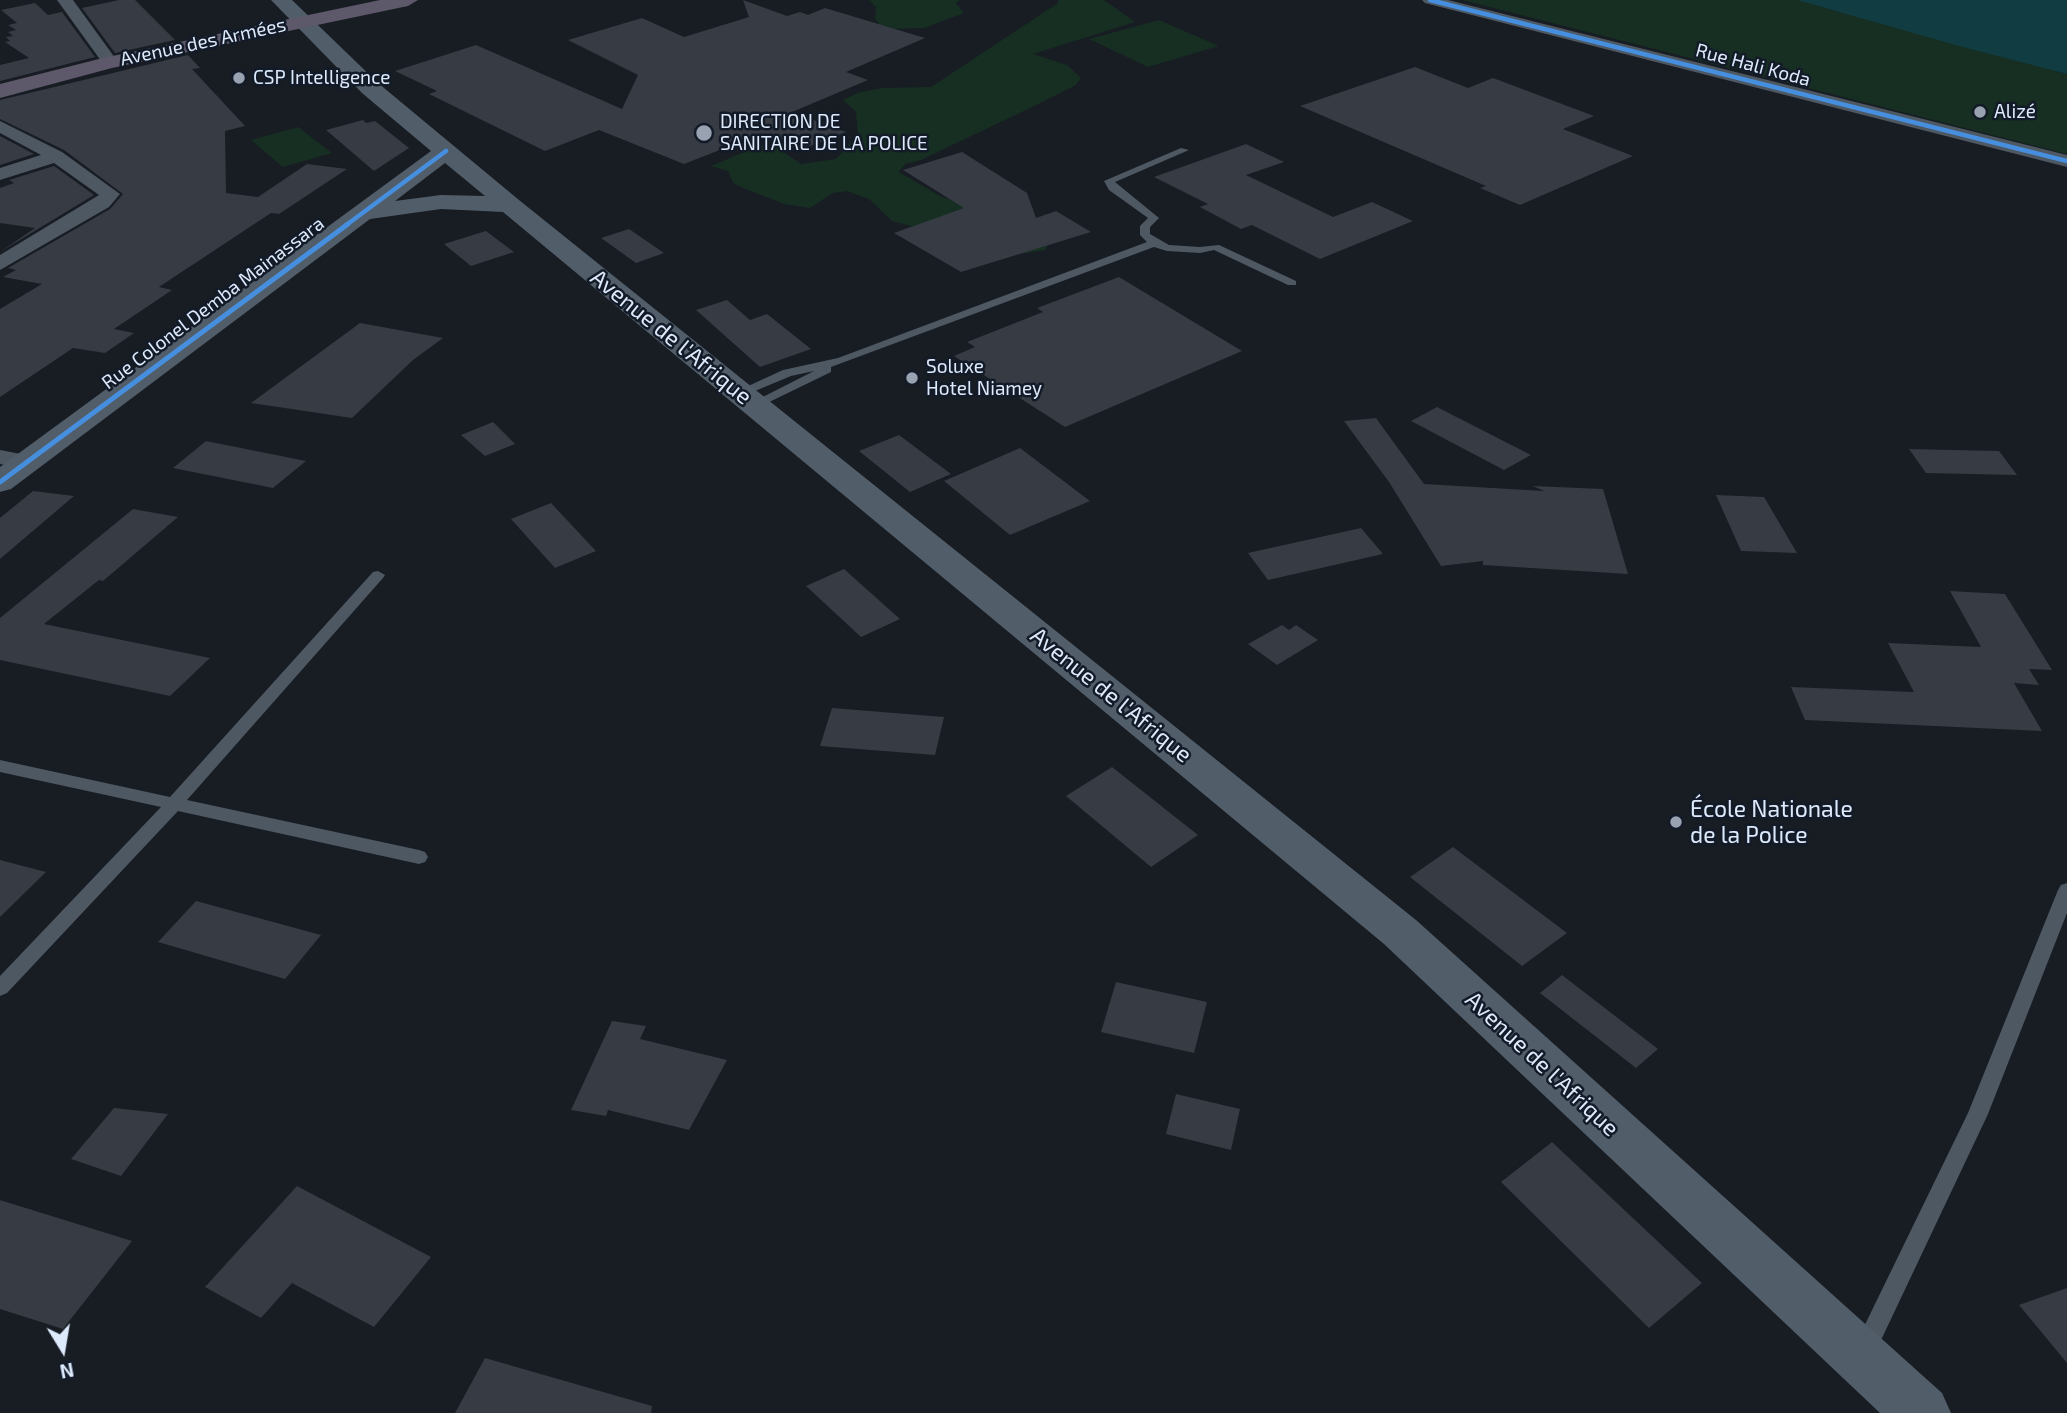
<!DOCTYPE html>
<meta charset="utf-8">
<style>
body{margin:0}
#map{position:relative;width:2067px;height:1413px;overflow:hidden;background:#181c23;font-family:"Exo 2",sans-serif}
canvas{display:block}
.north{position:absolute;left:28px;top:1315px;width:70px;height:70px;-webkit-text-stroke:5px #131b28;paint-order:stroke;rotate:169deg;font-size:19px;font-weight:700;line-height:28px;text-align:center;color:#ddeafc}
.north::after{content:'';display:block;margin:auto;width:24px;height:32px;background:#ddeafc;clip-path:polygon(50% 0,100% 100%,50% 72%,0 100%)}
</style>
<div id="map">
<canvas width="2067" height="1413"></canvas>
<div class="north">N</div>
</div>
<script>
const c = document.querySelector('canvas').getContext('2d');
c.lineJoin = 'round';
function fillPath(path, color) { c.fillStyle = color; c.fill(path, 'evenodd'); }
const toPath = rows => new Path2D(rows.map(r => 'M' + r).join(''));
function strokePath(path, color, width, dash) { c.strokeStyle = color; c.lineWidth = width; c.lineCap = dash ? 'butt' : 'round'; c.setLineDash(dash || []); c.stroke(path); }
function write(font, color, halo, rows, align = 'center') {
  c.font = font + ' "Exo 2",sans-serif'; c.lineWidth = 5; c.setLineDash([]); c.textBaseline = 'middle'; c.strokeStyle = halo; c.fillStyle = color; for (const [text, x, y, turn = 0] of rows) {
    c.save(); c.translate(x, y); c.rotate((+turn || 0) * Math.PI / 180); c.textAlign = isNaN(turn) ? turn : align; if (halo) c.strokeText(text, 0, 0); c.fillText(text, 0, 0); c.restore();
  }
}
fillPath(toPath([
 [869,0,960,0,956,3,964,13,924,28,883,29,875,19,876,7],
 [1058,0,1104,0,1135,22,1033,54,1067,65,1081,78,1076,85,1028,109,921,160,905,164,899,172,940,196,996,216,1048,245,1046,250,1019,254,892,221,869,199,847,191,833,193,810,208,784,204,743,188,733,183,728,171,711,166,760,145,776,147,801,164,836,159,858,134,856,112,843,100,860,92,883,88,931,87,1058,3],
 [1462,0,1797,0,2067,74,2067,154],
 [1159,20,1219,46,1148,67,1089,39],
 [298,127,332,153,283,167,251,140]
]), '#162f22');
fillPath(toPath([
 [1797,0,2067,0,2067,74,1959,46]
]), '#113c41');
fillPath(toPath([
 [119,0,135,0,175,40,115,53,82,8],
 [743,0,787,16,800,12,808,15,825,8,925,38,846,72,868,80,792,112,846,132,800,150,758,135,684,164,599,130,545,151,429,94,437,91,395,71,476,45,622,109,638,75,568,40,642,18,684,37,749,17],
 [35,3,48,15,62,12,95,57,0,81,0,65,29,58,5,42,10,41,6,37,13,36,8,32,16,30,8,25,17,23,1,10],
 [188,55,200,68,192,69,245,126,225,131,226,193,258,197,307,164,347,169,279,214,271,213,159,287,172,290,114,329,134,333,105,353,73,348,0,397,0,309,42,284,3,277,16,270,8,268,110,209,123,194,64,150,0,119,0,100],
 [1415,67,1468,88,1493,78,1594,116,1563,129,1633,156,1520,205,1480,188,1486,186,1300,106],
 [363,120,366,123,375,121,409,148,374,171,326,130],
 [0,136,34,154,0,165],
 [1246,144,1284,162,1246,175,1333,217,1372,202,1413,221,1320,259,1252,225,1241,229,1200,207,1208,204,1154,177],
 [962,152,1027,193,1036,218,1056,211,1091,232,961,272,894,233,964,208,903,170],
 [54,166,94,195,0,252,35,228,0,223,0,188,14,183,9,180],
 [629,229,664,253,636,263,601,238],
 [486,231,514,252,471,266,444,244],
 [1119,277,1242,351,1065,427,954,356,975,347,967,342,1043,312,1037,308],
 [727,300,750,320,767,314,811,349,760,367,696,310],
 [360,323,443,338,413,360,352,418,251,403],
 [1437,407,1531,455,1504,470,1411,421],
 [1376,418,1424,484,1544,491,1533,486,1603,489,1628,574,1483,565,1483,561,1441,566,1389,482,1344,421],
 [493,422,515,444,485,456,461,435],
 [899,435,951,474,910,492,859,451],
 [206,441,306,461,273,488,173,468],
 [1020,448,1090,501,1010,535,944,481],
 [1909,449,1999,451,2017,475,1926,473],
 [33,491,74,496,0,559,0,518],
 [1716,495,1764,497,1797,553,1741,551],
 [551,503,596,551,555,568,511,519],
 [133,509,178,517,103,581,99,580,44,624,210,658,170,696,0,660,0,618],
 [1361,528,1383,554,1268,580,1248,553],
 [844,569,900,619,861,637,806,586],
 [1950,591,2005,594,2052,670,2029,669,2039,685,2014,683,2042,731,1805,720,1791,687,1914,692,1888,643,1981,647],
 [1282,625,1289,630,1296,625,1318,640,1277,665,1248,644],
 [832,708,944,717,935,755,820,746],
 [1112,767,1198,835,1151,867,1066,796],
 [1453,847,1567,933,1522,966,1410,877],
 [0,860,46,872,0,917],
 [196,901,321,935,285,979,158,942],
 [1562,975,1658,1049,1636,1068,1540,993],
 [1116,982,1207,1002,1194,1053,1101,1032],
 [612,1021,646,1026,640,1039,727,1060,689,1130,608,1110,606,1116,571,1110],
 [1176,1094,1240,1109,1231,1150,1166,1134],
 [114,1108,168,1114,121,1176,71,1159],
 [1552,1142,1702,1283,1649,1328,1501,1182],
 [297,1186,431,1257,374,1327,292,1283,261,1318,205,1287],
 [0,1200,132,1241,63,1329,0,1309],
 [2067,1288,2067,1363,2019,1305],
 [485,1358,652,1406,651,1413,455,1413]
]), '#363b44');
fillPath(toPath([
 [1181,148,1189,150,1115,182,1159,218,1150,227,1150,234,1169,245,1200,247,1219,245,1296,281,1296,285,1288,285,1214,250,1200,253,1167,251,1154,247,831,367,831,372,757,408,749,408,747,405,814,371,791,376,743,396,735,396,733,393,783,370,838,358,1147,242,1140,235,1140,226,1148,218,1109,190,1104,181,1181,148],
 [378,571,385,575,383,578,187,800,419,850,425,852,428,857,425,862,419,864,178,811,7,993,0,996,0,976,161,807,0,772,0,760,170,797,373,572,378,571],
 [2067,883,2067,913,1988,1114,1873,1357,1865,1360,1857,1357,1854,1349,1857,1341,1968,1113,2058,890,2061,885,2067,883]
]), '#4e5863');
fillPath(toPath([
 [57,0,73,0,118,62,116,65,104,65,57,0],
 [1422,0,1448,0,2067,155,2067,167,1425,3,1422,0],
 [0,121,62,152,120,194,109,207,0,270,0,255,99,195,54,163,0,180,0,168,41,155,0,133,0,121],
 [0,450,36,457,39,462,36,467,27,469,0,464,0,450]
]), '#4e5863');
fillPath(toPath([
 [271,0,292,0,378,83,519,200,1416,920,1942,1393,1951,1413,1880,1413,1384,944,503,212,441,209,370,219,11,489,0,492,0,467,431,151,362,93,271,0],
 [445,163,485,196,441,195,395,201,445,163]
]), '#515d69');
fillPath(toPath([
 [380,0,418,0,408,6,112,68,0,98,0,84,103,58,380,0]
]), '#5d586a');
strokePath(toPath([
 [1430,0,2067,161],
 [345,226,446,151]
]), '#468fdf', 4.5);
strokePath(toPath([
 [0,482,348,224]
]), '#468fdf', 5);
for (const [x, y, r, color] of [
 [239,78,7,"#98a2b0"],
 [1980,112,7,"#98a2b0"],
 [704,133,9,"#98a2b0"],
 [912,378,7,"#98a2b0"],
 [1676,822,7,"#98a2b0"]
]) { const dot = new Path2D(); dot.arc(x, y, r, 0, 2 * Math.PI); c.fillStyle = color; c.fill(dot); strokePath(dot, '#131b28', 2.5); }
write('19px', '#ddeafc', '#131b28', [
 ["Avenue des Armées",203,42,-12],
 ["Rue Hali Koda",1753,65,15],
 ["Rue Colonel Demba Mainassara",213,303,-37]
]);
write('19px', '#ddeafc', '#131b28', [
 ["CSP Intelligence",253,78],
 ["Alizé",1994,112],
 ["DIRECTION DE",720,122],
 ["SANITAIRE DE LA POLICE",720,144],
 ["Soluxe",926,367],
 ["Hotel Niamey",926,389]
], 'left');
write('23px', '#ddeafc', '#131b28', [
 ["Avenue de l'Afrique",671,337,39],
 ["Avenue de l'Afrique",1111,695,39],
 ["Avenue de l'Afrique",1542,1064,43]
]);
write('23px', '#ddeafc', '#131b28', [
 ["École Nationale",1690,809],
 ["de la Police",1690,835]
], 'left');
</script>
